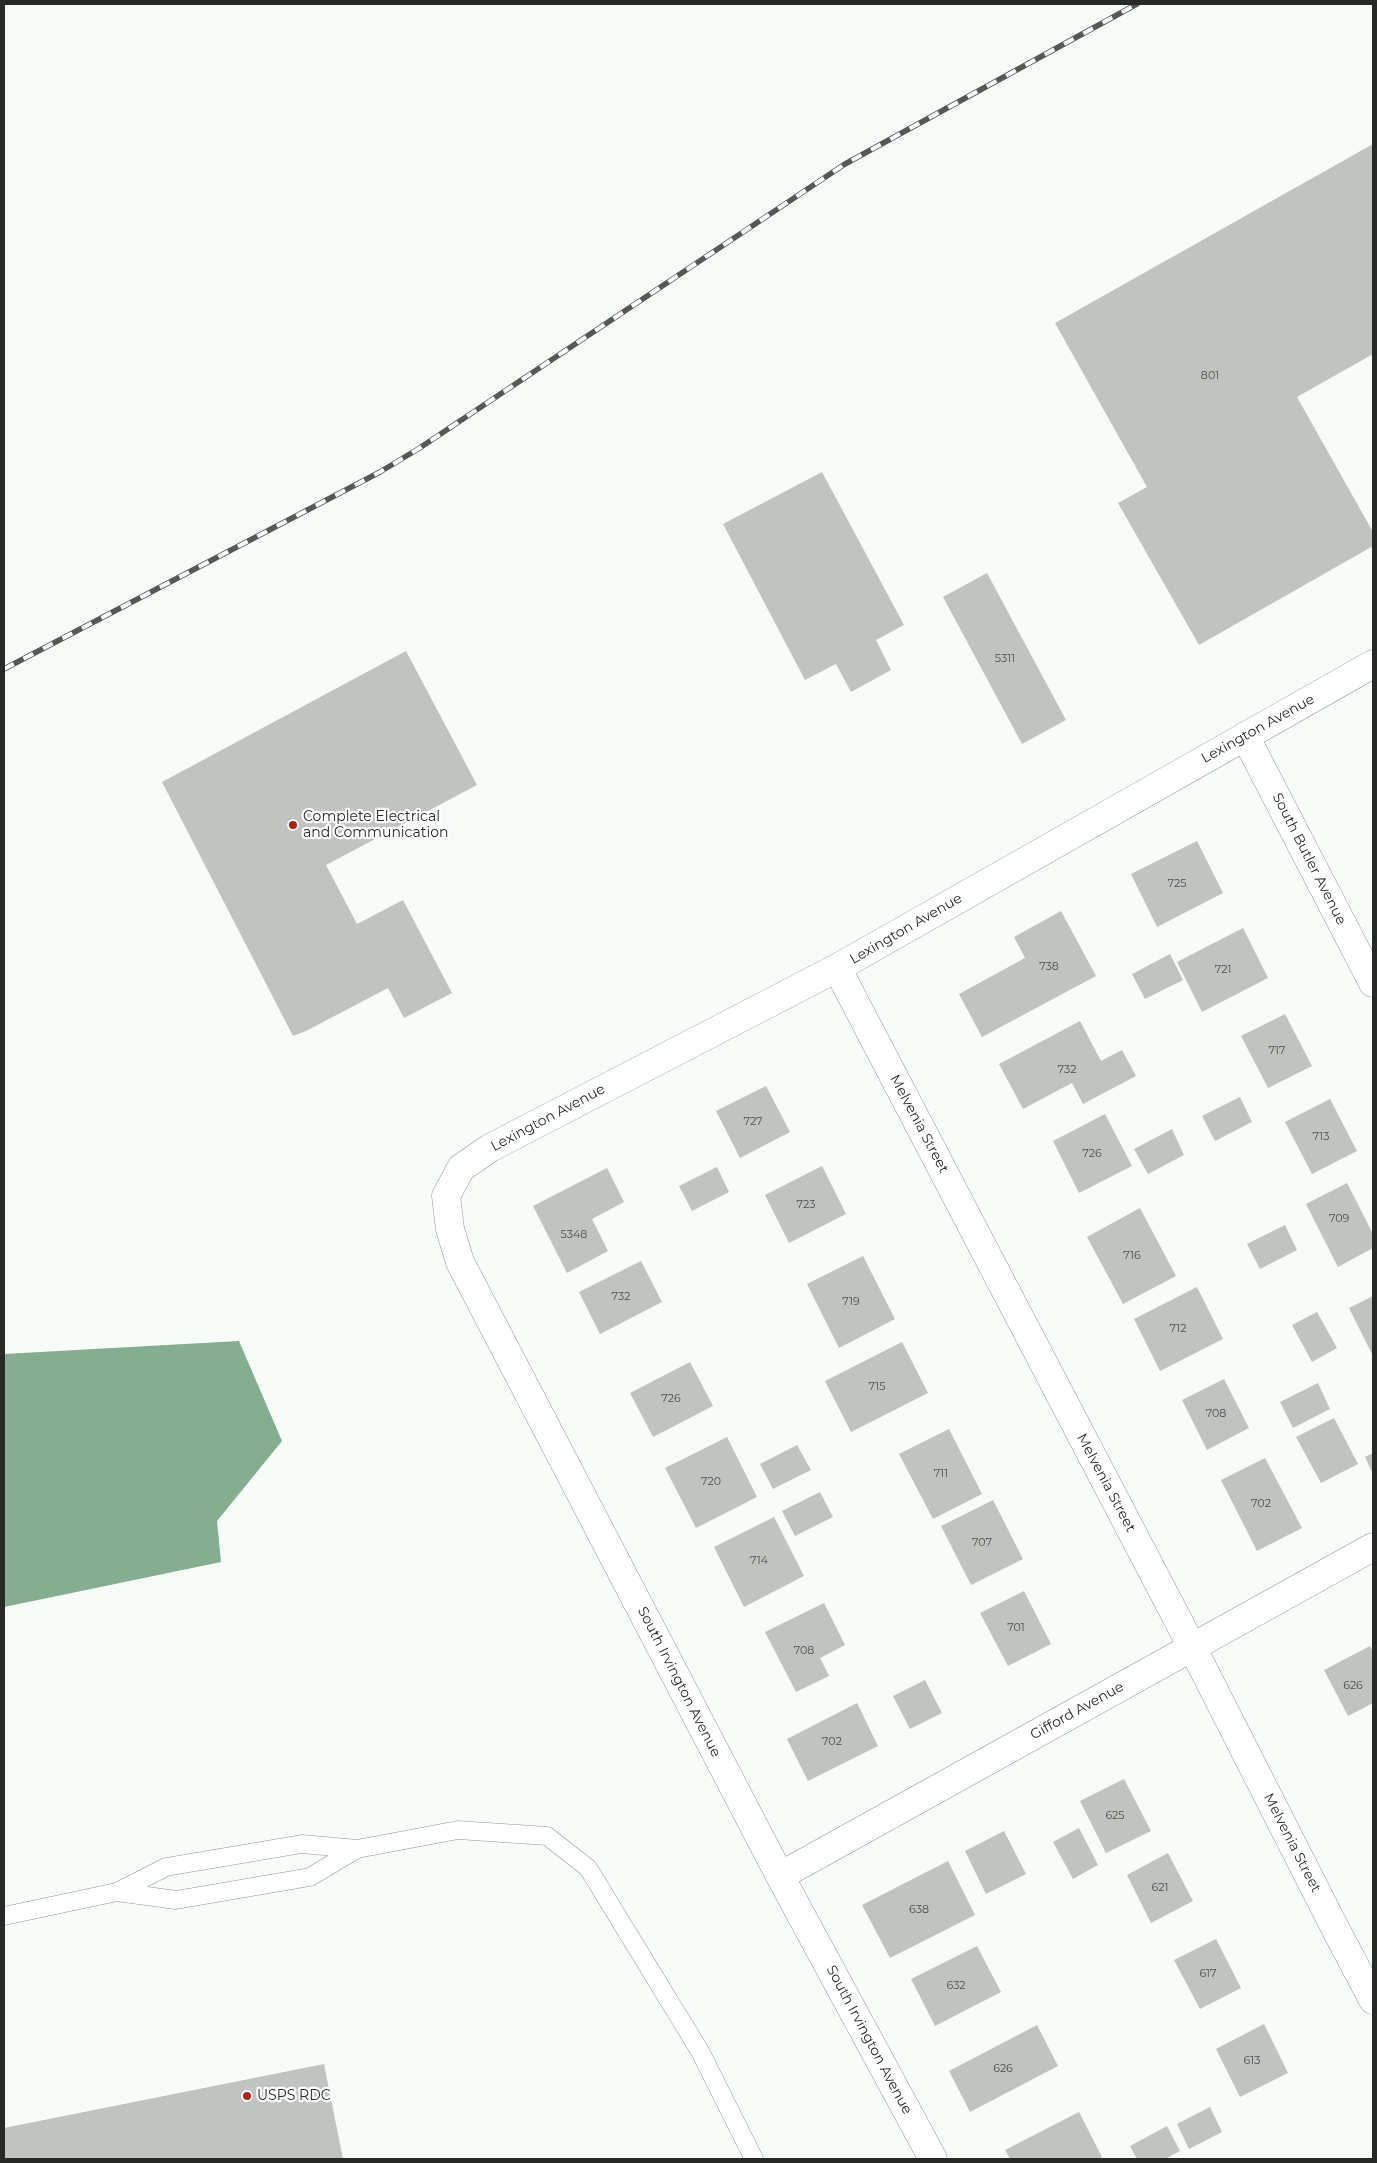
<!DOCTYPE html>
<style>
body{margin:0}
#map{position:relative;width:1377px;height:2163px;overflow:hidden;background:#f7fcf8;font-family:Montserrat,sans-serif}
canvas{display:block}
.frame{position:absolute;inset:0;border:5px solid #272927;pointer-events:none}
</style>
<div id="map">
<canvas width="1377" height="2163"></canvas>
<div class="frame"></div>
</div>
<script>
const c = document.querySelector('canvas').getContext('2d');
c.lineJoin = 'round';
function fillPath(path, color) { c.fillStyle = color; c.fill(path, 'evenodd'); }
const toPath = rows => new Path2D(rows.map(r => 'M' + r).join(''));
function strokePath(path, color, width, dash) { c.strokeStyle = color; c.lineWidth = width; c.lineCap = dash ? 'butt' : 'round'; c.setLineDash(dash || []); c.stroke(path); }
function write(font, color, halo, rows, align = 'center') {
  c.font = font + ' Montserrat,sans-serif'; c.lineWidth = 4.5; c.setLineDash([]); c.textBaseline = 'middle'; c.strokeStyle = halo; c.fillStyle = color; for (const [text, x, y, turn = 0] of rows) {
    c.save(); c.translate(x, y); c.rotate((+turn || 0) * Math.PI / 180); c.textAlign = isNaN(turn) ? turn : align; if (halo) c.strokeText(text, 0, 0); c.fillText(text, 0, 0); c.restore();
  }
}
fillPath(toPath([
 [239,1341,282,1441,217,1521,221,1562,4,1607,4,1354]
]), '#84ae8f');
fillPath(toPath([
 [1373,144,1373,354,1297,397,1373,532,1373,546,1199,645,1118,503,1147,487,1055,323],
 [822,472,904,625,876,640,891,670,851,692,836,664,805,680,723,524],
 [987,573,1066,720,1022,744,943,597],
 [406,651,477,785,326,865,357,924,403,900,452,993,404,1018,388,988,306,1031,293,1036,162,782],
 [1197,841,1223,893,1157,927,1131,874],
 [1061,911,1096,976,982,1037,959,994,1025,958,1014,937],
 [1243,928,1268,978,1202,1012,1177,962],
 [1170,954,1183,980,1145,999,1132,974],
 [1285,1014,1312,1066,1268,1088,1241,1036],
 [1080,1021,1101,1061,1122,1050,1136,1076,1083,1104,1072,1083,1023,1109,999,1064],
 [766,1086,790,1132,740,1158,716,1111],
 [1240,1097,1252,1122,1215,1141,1202,1116],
 [1330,1099,1357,1151,1312,1174,1285,1122],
 [1105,1114,1132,1166,1079,1193,1053,1141],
 [1172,1129,1184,1155,1148,1174,1134,1149],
 [822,1166,846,1214,789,1243,765,1195],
 [717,1167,729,1192,692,1211,679,1186],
 [607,1168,624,1202,592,1219,608,1251,567,1273,533,1206],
 [1347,1183,1373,1234,1373,1248,1338,1267,1306,1204],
 [1140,1208,1176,1276,1123,1304,1087,1237],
 [1285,1225,1297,1250,1260,1269,1247,1244],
 [863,1256,895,1319,839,1348,807,1284],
 [641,1261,662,1302,600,1334,579,1292],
 [1197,1287,1223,1339,1160,1371,1134,1319],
 [1373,1296,1373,1356,1349,1308],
 [1317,1312,1337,1348,1312,1362,1292,1325],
 [902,1342,928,1393,851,1432,825,1381],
 [690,1362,713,1406,653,1437,630,1393],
 [1224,1379,1249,1428,1207,1450,1182,1400],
 [1318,1383,1330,1409,1293,1428,1280,1402],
 [1334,1418,1358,1464,1321,1483,1296,1437],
 [949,1429,982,1494,933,1519,899,1454],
 [727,1437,757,1497,696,1528,665,1468],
 [797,1445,811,1470,773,1489,760,1464],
 [1373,1453,1373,1474,1365,1457],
 [1265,1458,1302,1528,1257,1551,1221,1480],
 [820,1492,833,1517,795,1536,782,1511],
 [993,1500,1023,1559,971,1585,941,1526],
 [774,1517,804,1576,744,1607,714,1547],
 [1024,1591,1051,1644,1008,1666,980,1613],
 [824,1603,845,1645,820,1658,829,1676,796,1692,765,1632],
 [1370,1646,1373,1652,1373,1703,1348,1716,1324,1670],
 [925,1680,942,1713,910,1729,893,1696],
 [857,1703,878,1746,808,1781,787,1739],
 [1124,1779,1151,1831,1106,1853,1080,1801],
 [1079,1828,1098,1865,1073,1879,1053,1842],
 [1004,1831,1026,1874,986,1894,965,1851],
 [1168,1853,1193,1901,1151,1923,1127,1875],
 [948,1861,975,1915,890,1958,862,1905],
 [1216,1939,1241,1988,1200,2009,1174,1960],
 [977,1946,1001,1992,935,2026,911,1979],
 [1264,2024,1288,2073,1240,2097,1216,2049],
 [1037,2025,1058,2066,970,2112,949,2071],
 [324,2064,343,2159,4,2159,4,2128],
 [1210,2107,1222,2132,1189,2149,1177,2124],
 [1079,2112,1102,2157,1098,2159,1010,2159,1005,2150],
 [1167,2126,1180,2151,1165,2159,1137,2159,1130,2146]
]), '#bfc4c0');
const lane = toPath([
 [117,1892,176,1900,310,1877,357,1849,458,1830,547,1836,588,1868,701,2053,754,2159],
 [4,1916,117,1892,166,1867,302,1844,357,1849]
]);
const street = toPath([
 [1245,736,1373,983],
 [837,968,1192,1647,1336,1930,1373,2000],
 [780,1876,1373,1547],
 [933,2159,780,1876,460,1262,450,1229,446,1196,461,1168,490,1148,837,968,1373,664]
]);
strokePath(lane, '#929793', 19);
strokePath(street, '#929793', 29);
strokePath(lane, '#fff', 18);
strokePath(street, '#fff', 28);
const rail = toPath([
 [4,669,380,472,418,449,845,164,1137,4]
]);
strokePath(rail, '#555855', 5.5);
strokePath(rail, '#fff', 4, [11]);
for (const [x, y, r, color] of [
 [293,825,5,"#b02117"],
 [247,2096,5,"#b02117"]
]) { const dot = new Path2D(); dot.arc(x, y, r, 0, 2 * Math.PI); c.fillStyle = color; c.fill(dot); strokePath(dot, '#fff', 2); }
write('11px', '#4d504d', null, [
 ["801",1210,376],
 ["5311",1005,659],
 ["725",1177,884],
 ["738",1049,967],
 ["721",1223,970],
 ["717",1277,1051],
 ["732",1067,1070],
 ["727",753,1122],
 ["713",1321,1137],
 ["726",1092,1154],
 ["723",806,1205],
 ["709",1339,1219],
 ["5348",574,1235],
 ["716",1132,1256],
 ["732",621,1297],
 ["719",851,1302],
 ["712",1178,1329],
 ["715",877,1387],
 ["726",671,1399],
 ["708",1216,1414],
 ["711",941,1474],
 ["720",711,1482],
 ["702",1261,1504],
 ["707",982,1543],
 ["714",759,1561],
 ["701",1016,1628],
 ["708",804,1651],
 ["626",1353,1686],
 ["702",832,1742],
 ["625",1115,1816],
 ["621",1160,1888],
 ["638",919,1910],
 ["617",1208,1974],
 ["632",956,1986],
 ["613",1252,2061],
 ["626",1003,2069]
]);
write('14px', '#272927', '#fff', [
 ["Lexington Avenue",1258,729,-29],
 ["South Butler Avenue",1309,859,63],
 ["Lexington Avenue",906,929,-30],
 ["Lexington Avenue",548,1118,-28],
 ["Melvenia Street",919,1124,62],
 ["Melvenia Street",1106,1483,62],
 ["South Irvington Avenue",679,1682,63],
 ["Gifford Avenue",1077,1711,-29],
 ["Melvenia Street",1292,1843,63],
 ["South Irvington Avenue",869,2040,62]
]);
write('14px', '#272927', '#fff', [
 ["Complete Electrical",303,817],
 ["and Communication",303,833],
 ["USPS RDC",257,2096]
], 'left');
</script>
